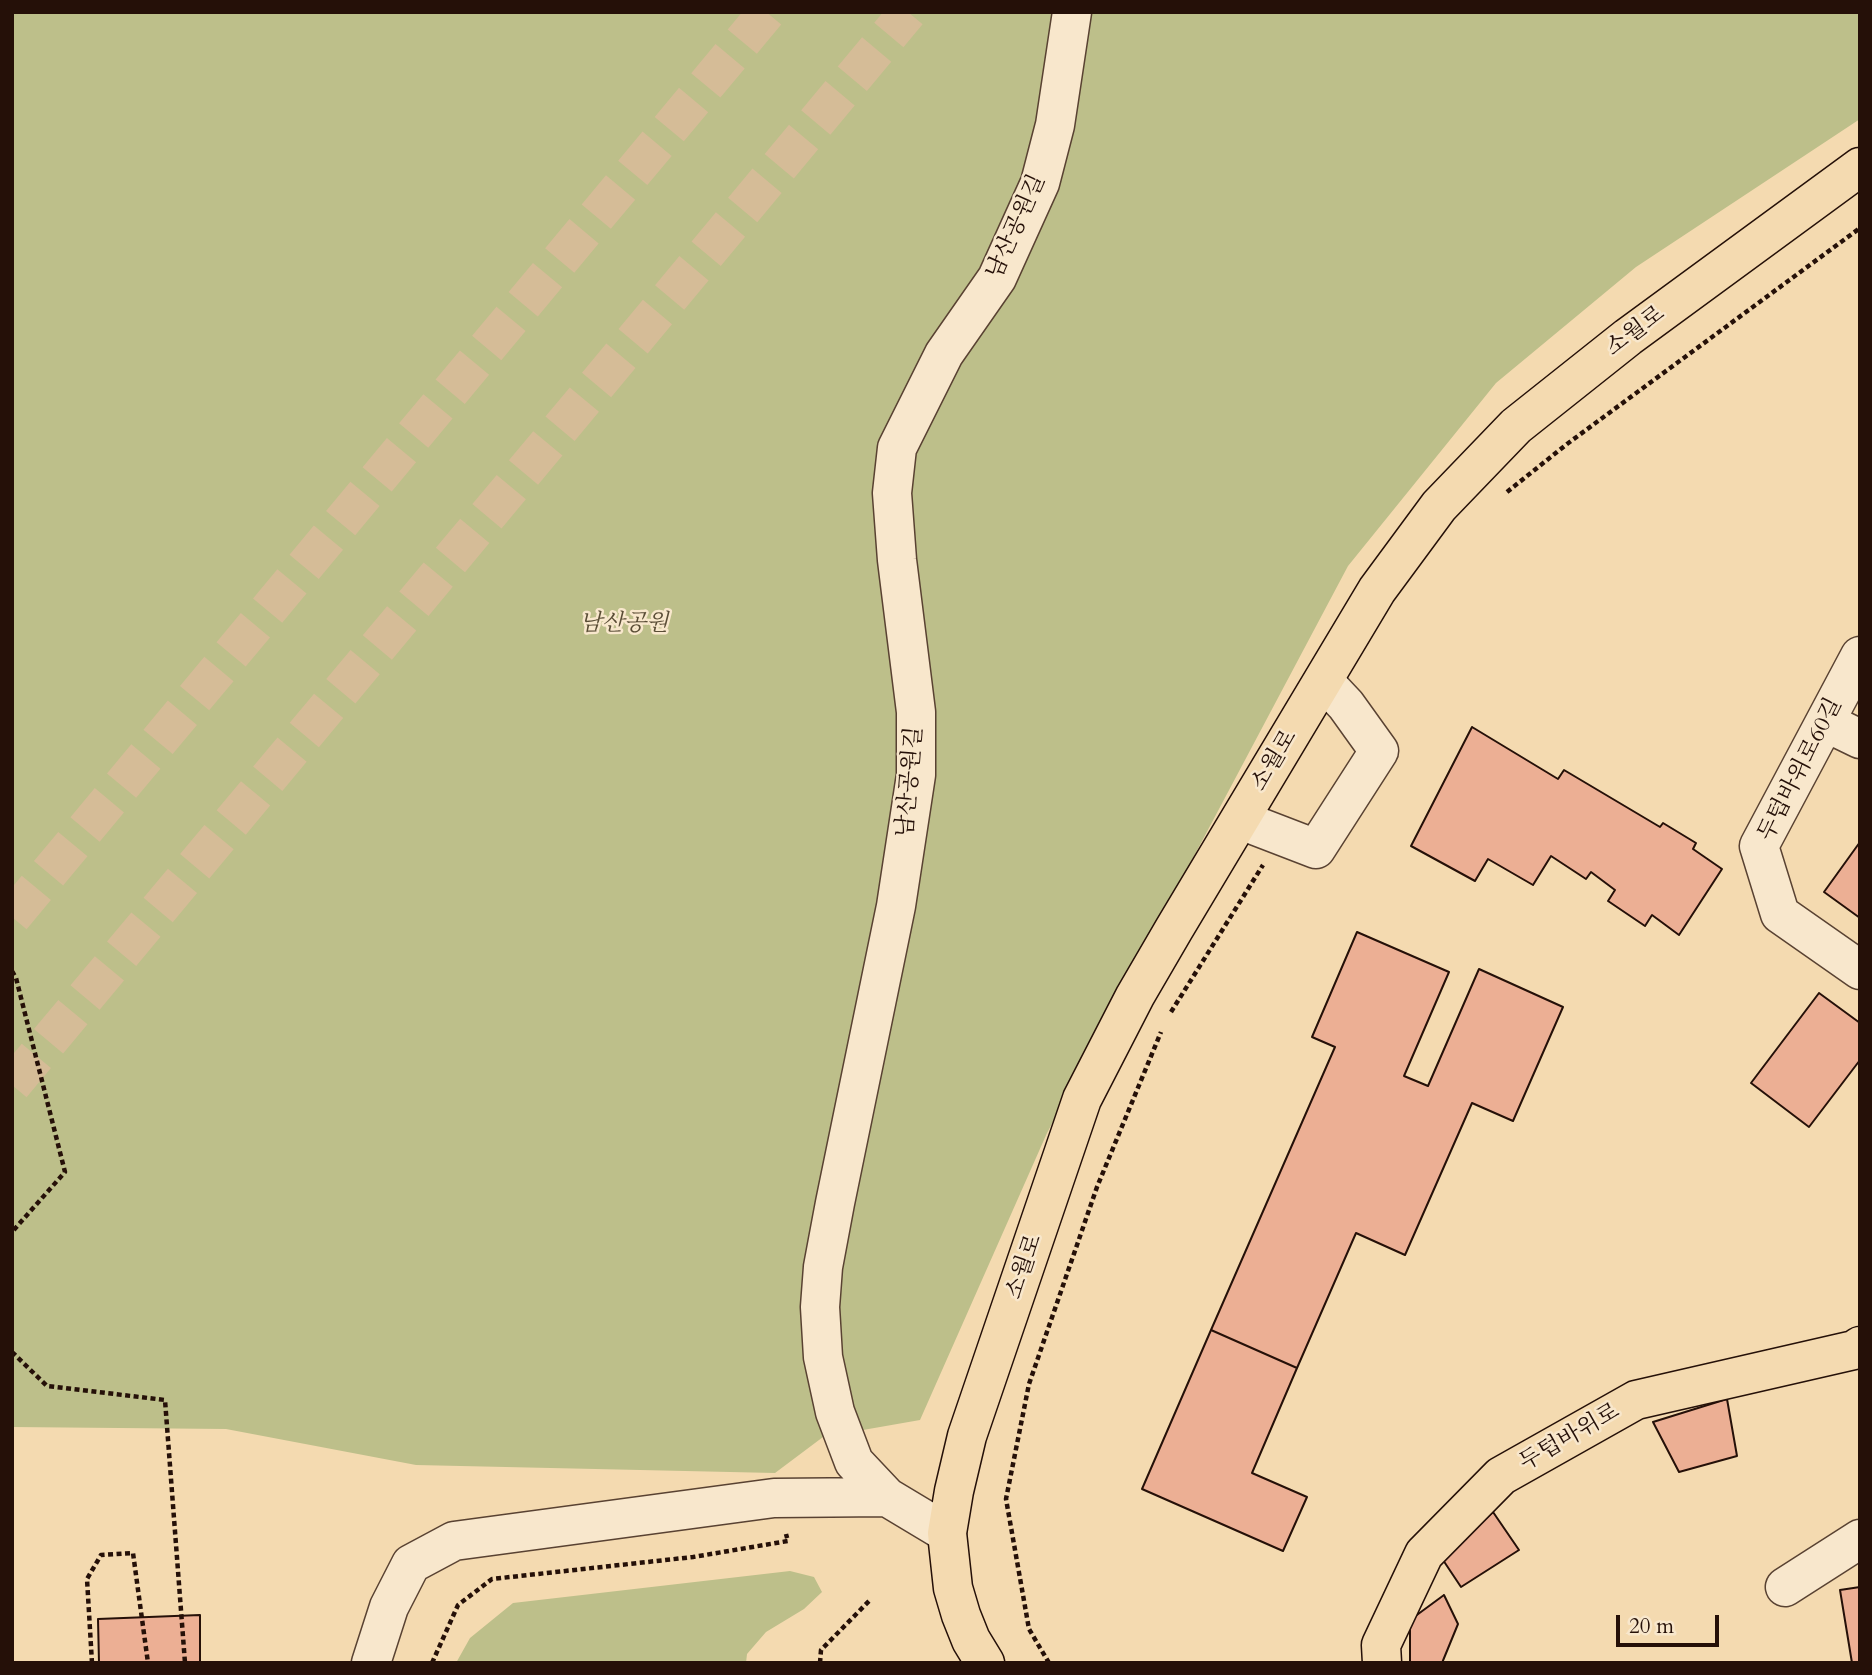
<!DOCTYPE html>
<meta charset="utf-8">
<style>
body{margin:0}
#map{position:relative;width:1872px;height:1675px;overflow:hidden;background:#f4dab0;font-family:Cardo,serif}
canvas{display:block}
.frame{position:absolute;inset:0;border:14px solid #251008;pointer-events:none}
.scale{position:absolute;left:1616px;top:1615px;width:103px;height:32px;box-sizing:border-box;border:4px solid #251008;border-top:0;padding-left:9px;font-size:21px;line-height:24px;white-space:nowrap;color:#251008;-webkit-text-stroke:5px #f8e7cc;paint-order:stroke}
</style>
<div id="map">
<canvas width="1872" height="1675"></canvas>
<div class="frame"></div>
<div class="scale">20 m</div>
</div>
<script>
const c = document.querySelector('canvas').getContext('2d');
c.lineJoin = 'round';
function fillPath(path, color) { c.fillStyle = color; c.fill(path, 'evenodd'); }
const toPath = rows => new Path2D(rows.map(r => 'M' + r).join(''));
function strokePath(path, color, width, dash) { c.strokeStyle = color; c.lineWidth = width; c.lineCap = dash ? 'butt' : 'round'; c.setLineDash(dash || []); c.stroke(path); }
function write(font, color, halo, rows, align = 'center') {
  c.font = font + ' Cardo,"Noto Serif KR",serif'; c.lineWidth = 5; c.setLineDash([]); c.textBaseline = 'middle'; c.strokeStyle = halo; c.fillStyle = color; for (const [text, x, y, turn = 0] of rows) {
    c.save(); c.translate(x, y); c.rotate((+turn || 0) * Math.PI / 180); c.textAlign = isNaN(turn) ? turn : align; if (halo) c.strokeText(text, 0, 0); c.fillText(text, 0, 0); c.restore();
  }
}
fillPath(toPath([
 [12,12,1860,12,1860,119,1636,267,1496,383,1348,566,1047,1133,920,1420,823,1437,775,1473,416,1465,226,1429,12,1427],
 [790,1571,814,1577,822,1592,804,1609,766,1632,747,1654,746,1663,456,1663,470,1638,513,1603]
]), '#bdbf8a');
const building = toPath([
 [1472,727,1558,779,1564,770,1660,827,1663,823,1696,843,1693,849,1722,869,1679,935,1652,915,1645,926,1608,901,1615,890,1591,872,1586,879,1551,856,1533,885,1488,859,1475,881,1411,846,1472,727],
 [1860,842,1860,918,1824,892,1860,842],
 [1357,932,1449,972,1404,1076,1428,1086,1479,969,1563,1007,1513,1121,1472,1103,1405,1255,1356,1233,1297,1368,1211,1330,1335,1047,1312,1037,1357,932],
 [1819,993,1860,1023,1860,1060,1809,1127,1751,1083,1819,993],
 [1211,1330,1297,1368,1252,1473,1307,1497,1283,1551,1142,1489,1211,1330],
 [1727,1399,1737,1456,1679,1472,1653,1422,1727,1399],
 [1493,1512,1519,1550,1461,1587,1441,1557,1493,1512],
 [1860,1587,1860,1663,1852,1663,1840,1590,1860,1587],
 [1444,1595,1458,1624,1442,1663,1410,1663,1410,1620,1444,1595],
 [200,1615,200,1663,99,1663,98,1619,200,1615]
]);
fillPath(building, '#ecaf94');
strokePath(building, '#251008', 2);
strokePath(toPath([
 [12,917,767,12],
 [12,1085,908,12]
]), '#d5bc97', 38, [38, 19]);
const minor = toPath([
 [1860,656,1759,846,1780,914,1860,970],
 [1825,722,1860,739],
 [1251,824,1316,849,1379,751,1346,705,1330,688],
 [947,1533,887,1497,854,1462,835,1412,823,1357,820,1307,823,1267,835,1203,896,906,916,775,916,712,897,560,892,493,897,448,944,354,997,278,1040,183,1055,125,1072,12],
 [1785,1587,1860,1539],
 [371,1663,389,1607,411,1564,454,1541,774,1498,887,1497]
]);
const major = toPath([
 [985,1663,971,1640,961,1615,953,1588,947,1533,954,1491,967,1436,1082,1099,1135,996,1174,929,1377,590,1439,506,1516,426,1628,337,1860,167],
 [1382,1663,1381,1645,1424,1554,1501,1476,1636,1400,1854,1350,1860,1346]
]);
strokePath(minor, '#594232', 41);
strokePath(major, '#251008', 41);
strokePath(toPath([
 [1507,492,1567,444,1860,228],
 [12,971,16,978,65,1172,12,1232],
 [1171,1012,1263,865],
 [12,1352,47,1386,165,1400,185,1663],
 [92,1663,87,1579,101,1555,133,1553,148,1663],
 [432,1663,458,1605,492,1579,693,1557,788,1541,786,1534],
 [820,1663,821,1650,870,1600],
 [1049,1663,1029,1629,1006,1499,1029,1384,1097,1187,1161,1032]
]), '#251008', 4.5, [5, 3.5]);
strokePath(minor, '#f8e7cc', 38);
strokePath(major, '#f4dab0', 38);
write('23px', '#251008', '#f8e7cc', [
 ["남산공원길",1017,227,-66],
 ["소월로",1636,332,-37],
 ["소월로",1275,761,-59],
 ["두텁바위로60길",1801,770,-63],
 ["남산공원길",911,782,-85],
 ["소월로",1025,1267,-71],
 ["두텁바위로",1570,1438,-30]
]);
write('italic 23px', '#5a4d36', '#f8e7cc', [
 ["남산공원",624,625]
]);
</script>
